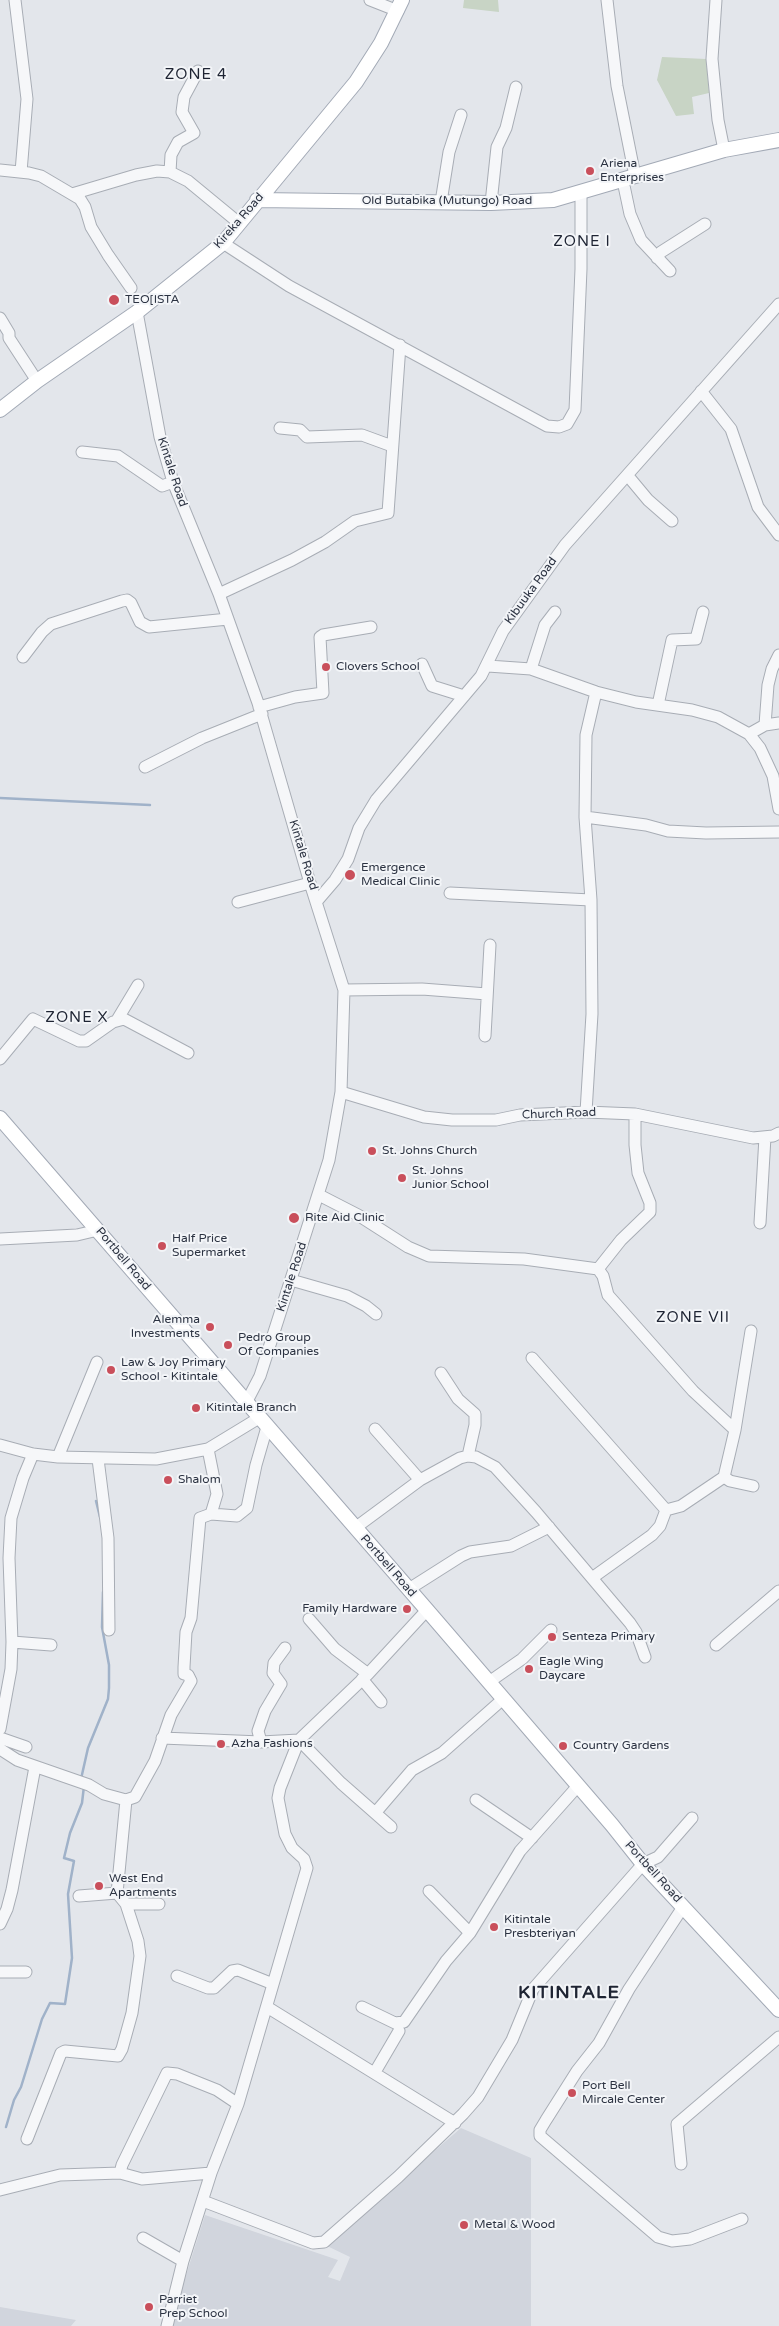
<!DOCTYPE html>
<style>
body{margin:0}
canvas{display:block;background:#e3e6eb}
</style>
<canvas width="779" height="2326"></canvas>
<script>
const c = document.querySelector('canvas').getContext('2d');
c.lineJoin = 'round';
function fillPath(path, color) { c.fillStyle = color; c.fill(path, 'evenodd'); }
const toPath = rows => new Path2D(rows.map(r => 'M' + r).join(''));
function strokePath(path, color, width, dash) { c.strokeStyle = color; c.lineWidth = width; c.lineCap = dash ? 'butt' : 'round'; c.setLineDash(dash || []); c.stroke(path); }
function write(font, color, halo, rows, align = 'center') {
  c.font = font + ' "Varela Round",sans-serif'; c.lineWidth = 4; c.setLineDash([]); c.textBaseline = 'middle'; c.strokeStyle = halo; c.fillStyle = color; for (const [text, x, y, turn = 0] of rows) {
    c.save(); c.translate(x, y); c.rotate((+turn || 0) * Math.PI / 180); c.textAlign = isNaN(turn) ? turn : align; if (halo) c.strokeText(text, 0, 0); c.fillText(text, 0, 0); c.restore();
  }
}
fillPath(toPath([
 [461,2128,531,2158,531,2326,170,2326,205,2215,338,2260,328,2277,340,2281,350,2257,325,2245],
 [0,2307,76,2320,71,2326,0,2326]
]), '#d1d5dd');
fillPath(toPath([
 [464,0,498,0,499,12,463,8],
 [662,57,706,59,709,93,692,97,694,114,676,116,657,80]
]), '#c8d4c5');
strokePath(toPath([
 [0,798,150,805],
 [96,1501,100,1517],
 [81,1779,88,1748,108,1699,109,1688,109,1665,102,1627,103,1592],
 [6,2127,14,2100,21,2087,42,2019,50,2003,65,2004,72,1958,68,1894,74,1861,64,1858,70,1833,82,1803,84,1786]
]), '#a0b2c9', 2.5);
const minor = toPath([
 [15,0,27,99,21,172],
 [370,0,398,11],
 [607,0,617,86,635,176],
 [716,0,712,59,718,120,724,150],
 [0,170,29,173,41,176,80,199,85,207,91,227,108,255,131,288],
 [170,172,171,155,178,142,194,133,182,112,184,97,198,71],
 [623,181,630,214,641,240,670,271],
 [72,194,136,175,157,171,170,172,188,181,239,223],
 [441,202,449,152,461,115],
 [491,203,497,147,506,128,516,87],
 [223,243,289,286,547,426,559,427,567,424,575,410,581,269,581,193],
 [657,258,661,252,705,224],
 [137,312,160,437,173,482,219,594,258,703,310,883,344,990,341,1092,329,1160,260,1376,246,1403],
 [0,318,9,333,9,338,37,381],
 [701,391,731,429,758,507,779,535],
 [280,428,300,430,307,437,362,435,392,446],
 [82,452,118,456,162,486,173,482],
 [628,476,648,500,672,521],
 [219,594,292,560,325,542,355,521,388,513,400,345],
 [23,657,42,632,51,624,122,601,127,600,131,603,140,622,149,627,228,619],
 [422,664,432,686,464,696],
 [488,666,531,669,596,692,636,702,692,710,718,717,749,734,760,748,773,776,779,809],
 [531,669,545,625,555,612],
 [658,705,672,640,696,639,703,612],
 [259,707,295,697,323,693,320,637,323,635,371,627],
 [765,725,768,685,772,669,779,655],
 [749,734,765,725,779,723],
 [145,767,202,738,262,714],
 [585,817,646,825,668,831,706,833,779,832],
 [450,893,591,900],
 [317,901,335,880,348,859,359,828,376,800,481,676,503,631,565,545,779,304],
 [238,902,310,883],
 [344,990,422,989,487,994],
 [117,1020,138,985],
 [485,1036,490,945],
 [0,1059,33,1019,79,1041,86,1041,113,1022,124,1019,188,1053],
 [341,1092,424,1117,452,1120,496,1120,520,1115,586,1112,635,1114,753,1138,773,1136,779,1133],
 [586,1112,592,1014,591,900,585,817,586,735,596,692],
 [319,1195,358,1215,408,1247,429,1256,524,1259,598,1269,603,1276,608,1295,616,1304,693,1391,735,1430],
 [760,1223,765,1137],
 [0,1239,77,1235,98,1230],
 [598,1269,621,1240,650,1212,650,1203,638,1173,635,1145,635,1114],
 [291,1280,347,1296,366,1306,376,1314],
 [532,1358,666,1510,660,1526,652,1535,592,1578],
 [375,1429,420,1480],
 [0,1445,33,1454,58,1457,156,1459,208,1449,259,1418],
 [208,1449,217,1494,211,1514],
 [468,1456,476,1457,495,1467,536,1512,630,1623,636,1632,645,1657],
 [58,1457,97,1362],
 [98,1459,108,1538,109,1630],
 [724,1477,730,1481,753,1486],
 [666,1510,681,1506,724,1477,735,1430,751,1331],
 [355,1528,420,1480,460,1458,468,1456,475,1425,475,1414,458,1399,441,1373],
 [409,1589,461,1556,470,1552,511,1546,549,1527],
 [309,1619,335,1649,368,1674],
 [12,1642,51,1645],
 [716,1645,779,1591],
 [362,1679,381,1702],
 [489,1682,522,1659,551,1630],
 [0,1729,11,1669,12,1642,9,1558,11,1518,23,1478,33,1454],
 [0,1738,26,1747],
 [162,1738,261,1742,299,1740,341,1783,391,1827],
 [261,1742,258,1731,265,1711,281,1684,273,1673,274,1663,285,1648],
 [0,1749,17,1760,89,1785,104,1794,126,1800,135,1797,155,1761,171,1715,191,1681,188,1675,184,1674,184,1667,186,1632,191,1618,200,1518,211,1514,237,1516,247,1508,256,1465,267,1427],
 [476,1800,532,1838],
 [376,1812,412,1770,442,1753,503,1699],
 [429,1891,470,1933],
 [79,1896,117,1893],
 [126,1904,159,1904],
 [683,1907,629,1989,599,2043,577,2071,546,2120,540,2130,540,2136,658,2237,672,2241,690,2239,742,2219],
 [0,1924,7,1909,12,1890,35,1767],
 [0,1972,26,1972],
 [177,1976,208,1988,214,1988,232,1971,238,1970,273,1984],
 [267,2007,455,2123],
 [362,2007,395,2023,404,2022,446,1961,470,1933,520,1851,577,1787],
 [375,2072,399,2031],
 [27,2139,61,2053,65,2051,118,2056,122,2049,132,2013,140,1956,138,1941,126,1904,117,1893,126,1800],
 [681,2164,677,2124,779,2037],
 [211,2173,142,2179,120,2173,122,2165,167,2073,177,2074,217,2090,238,2104],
 [0,2190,60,2175,120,2173],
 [203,2201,313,2243,324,2242,398,2177,463,2114,478,2097,512,2040,533,1989,643,1864,658,1857,692,1818],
 [143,2238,183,2261],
 [167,2326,183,2261,211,2173,238,2104,307,1868,304,1859,292,1848,285,1834,278,1798,280,1788,299,1740,368,1674,427,1610]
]);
const major = toPath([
 [257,200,491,203,553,200,724,150,779,140],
 [0,410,37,381,137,312,223,243,356,82,381,43,402,0],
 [0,1118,427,1610,612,1825,643,1864,779,2010]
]);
strokePath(minor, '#a8adb5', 13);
strokePath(major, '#a3aab6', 16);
strokePath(minor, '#f6f7f9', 11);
strokePath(major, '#fff', 14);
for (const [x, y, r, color] of [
 [590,171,5,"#c94f5b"],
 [114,300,6,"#c94f5b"],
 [326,667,5,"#c94f5b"],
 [350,875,6,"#c94f5b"],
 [372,1151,5,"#c94f5b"],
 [402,1178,5,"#c94f5b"],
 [294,1218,6,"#c94f5b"],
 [162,1246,5,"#c94f5b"],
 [210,1327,5,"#c94f5b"],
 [228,1345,5,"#c94f5b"],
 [111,1370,5,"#c94f5b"],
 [196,1408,5,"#c94f5b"],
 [168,1480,5,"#c94f5b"],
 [407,1609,5,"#c94f5b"],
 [552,1637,5,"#c94f5b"],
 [529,1669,5,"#c94f5b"],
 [221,1744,5,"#c94f5b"],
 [563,1746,5,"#c94f5b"],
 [99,1886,5,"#c94f5b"],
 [494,1927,5,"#c94f5b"],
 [572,2093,5,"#c94f5b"],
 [464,2225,5,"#c94f5b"],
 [149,2307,5,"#c94f5b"]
]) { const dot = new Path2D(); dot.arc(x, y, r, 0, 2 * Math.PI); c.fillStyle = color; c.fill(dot); strokePath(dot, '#f3f5f8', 2); }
write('12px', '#2c3342', '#f3f5f8', [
 ["Ariena",600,164],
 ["Enterprises",600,178],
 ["TEO[ISTA",125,300],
 ["Clovers School",336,667],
 ["Emergence",361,868],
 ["Medical Clinic",361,882],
 ["St. Johns Church",382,1151],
 ["St. Johns",412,1171],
 ["Junior School",412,1185],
 ["Rite Aid Clinic",305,1218],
 ["Half Price",172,1239],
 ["Supermarket",172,1253],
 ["Alemma",200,1320,"right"],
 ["Investments",200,1334,"right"],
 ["Pedro Group",238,1338],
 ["Of Companies",238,1352],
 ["Law & Joy Primary",121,1363],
 ["School - Kitintale",121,1377],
 ["Kitintale Branch",206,1408],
 ["Shalom",178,1480],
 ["Family Hardware",397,1609,"right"],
 ["Senteza Primary",562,1637],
 ["Eagle Wing",539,1662],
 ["Daycare",539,1676],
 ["Azha Fashions",231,1744],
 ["Country Gardens",573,1746],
 ["West End",109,1879],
 ["Apartments",109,1893],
 ["Kitintale",504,1920],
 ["Presbteriyan",504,1934],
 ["Port Bell",582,2086],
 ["Mircale Center",582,2100],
 ["Metal & Wood",474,2225],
 ["Parriet",159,2300],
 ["Prep School",159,2314]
], 'left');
write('12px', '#2c3342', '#f3f5f8', [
 ["Old Butabika (Mutungo) Road",447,201],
 ["Kireka Road",239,221,-49],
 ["Kintale Road",172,472,72],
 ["Kibuuka Road",531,591,-54],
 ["Kintale Road",303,855,73],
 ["Church Road",559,1114,-2],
 ["Portbell Road",123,1259,50],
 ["Kintale Road",292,1277,-72],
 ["Portbell Road",388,1566,49],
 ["Portbell Road",653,1872,48]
]);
c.letterSpacing = '1px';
write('15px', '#1e2433', '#f3f5f8', [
 ["ZONE 4",196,75],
 ["ZONE I",582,242],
 ["ZONE X",77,1018],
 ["ZONE VII",693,1318]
]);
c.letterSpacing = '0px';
c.letterSpacing = '1px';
write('bold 18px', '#1e2433', '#f3f5f8', [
 ["KITINTALE",569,1993]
]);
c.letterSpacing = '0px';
</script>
